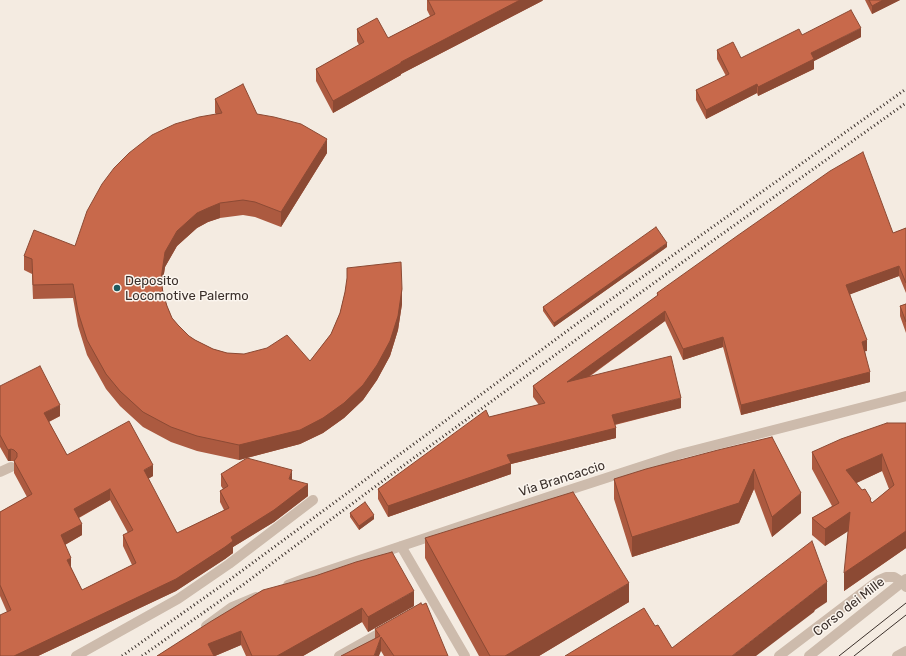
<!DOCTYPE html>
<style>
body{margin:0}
canvas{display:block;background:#f4ebe1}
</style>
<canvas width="906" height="656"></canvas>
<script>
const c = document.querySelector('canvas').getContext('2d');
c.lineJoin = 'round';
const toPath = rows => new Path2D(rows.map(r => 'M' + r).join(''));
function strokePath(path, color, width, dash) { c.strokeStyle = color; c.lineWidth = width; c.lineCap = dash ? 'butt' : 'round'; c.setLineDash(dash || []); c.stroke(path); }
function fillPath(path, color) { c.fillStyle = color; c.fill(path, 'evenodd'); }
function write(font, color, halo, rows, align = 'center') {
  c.font = font + ' Rubik,sans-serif'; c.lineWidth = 3; c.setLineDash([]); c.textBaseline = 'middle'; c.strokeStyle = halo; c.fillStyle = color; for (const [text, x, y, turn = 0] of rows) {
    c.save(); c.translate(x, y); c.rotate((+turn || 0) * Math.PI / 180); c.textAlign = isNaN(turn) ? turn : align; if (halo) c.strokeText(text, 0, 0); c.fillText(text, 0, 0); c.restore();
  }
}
strokePath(toPath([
 [0,472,11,467],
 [401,546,465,656],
 [288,585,309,577,566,491,680,454,906,396],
 [206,626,232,607,256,597],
 [76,656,178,599,229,564,313,500],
 [339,656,387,629],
 [779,656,879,580,886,577,894,577,902,582,906,587],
 [809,656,906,579],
 [897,656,906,651]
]), '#cdbbac', 10);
strokePath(toPath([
 [839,656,906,603],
 [854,656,906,615]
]), '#3b302b', 1);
strokePath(toPath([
 [122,656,228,581,582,320,735,211,906,89],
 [142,656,244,584,411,460,680,264,906,103]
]), '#3b302b', 3, [1, 3]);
fillPath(toPath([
 [427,0,543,0,542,1,401,74,401,75,333,113,316,81,316,69,359,45,357,41,357,29,388,38,430,16,427,10],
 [865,0,900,0,872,14],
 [802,35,861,37,814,61,814,69,758,96,757,93,706,119,696,100,696,90,726,76,717,59,717,50,741,58],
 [215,99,257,114,327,153,281,227,255,217,243,215,220,218,208,222,197,228,177,246,165,267,162,286,163,293,167,306,172,318,178,325,189,336,195,340,213,349,227,353,310,361,331,334,340,313,345,292,347,281,347,268,402,304,398,330,390,356,377,380,363,400,344,418,323,433,300,444,239,460,197,451,171,442,143,427,120,406,106,389,87,355,78,326,73,298,33,299,32,274,24,270,24,256,75,246,216,114,215,113],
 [906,228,906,293,899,276,850,294,867,351,865,351,870,382,741,415,723,347,683,360,665,321,589,377,681,408,615,425,616,438,511,464,511,474,388,517,378,499,378,489,489,417,539,405,533,397,533,386,657,296,657,293,893,233],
 [667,247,554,327,543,311,543,307],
 [906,304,906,333,900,316,900,306],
 [0,386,60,416,49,422,67,455,153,476,148,479,177,533,224,510,220,502,220,491,223,489,221,486,221,474,292,480,308,496,274,522,233,547,233,553,225,559,176,591,38,656,0,656,7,612,0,596,0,512,27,497,14,473,14,461,8,461,0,447],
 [110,500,128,533,123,535,123,546,132,565,82,590,71,567,65,545,82,535,79,518],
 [906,423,906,548,844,591,848,531,825,546,812,535,812,518,832,506,812,469,812,452],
 [882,471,889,489,872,503,856,483],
 [772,437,801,513,772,537,754,489,739,523,632,557,614,499,614,479],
 [350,513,374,519,359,530,350,517],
 [425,538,629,602,539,656,479,656,425,558],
 [263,590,414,606,368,632,362,622,303,656,246,656,241,645,215,656,157,656],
 [375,629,447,654,448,656,384,656,381,651,375,638]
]), '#ac5a40');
fillPath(toPath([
 [520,0,543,0,542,1,401,74,401,75,333,113,333,101,401,62],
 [883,0,900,0,872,14,872,6],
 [861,28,861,37,814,61,814,69,758,96,758,87,811,53],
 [757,84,757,93,706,119,706,110],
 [327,139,327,153,281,227,281,212],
 [220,203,220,218,208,222,197,228,177,246,165,267,161,293,161,279,165,252,177,231,197,213,208,208],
 [667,243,667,247,554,327,554,323],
 [899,266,899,276,846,296,846,285],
 [402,289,402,304,398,330,390,356,377,380,363,400,344,418,323,433,300,444,239,460,239,445],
 [665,311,665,321,567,392,567,382],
 [723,337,723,347,683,360,683,349],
 [867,340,867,351,862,352,862,342],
 [870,372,870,382,741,415,741,405],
 [681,398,681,408,612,425,612,415],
 [60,405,60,416,44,424,44,413],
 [616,428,616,438,511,464,511,474,388,517,388,506,507,455],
 [11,449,11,461,8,461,8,450],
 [882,454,882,471,846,488,846,470],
 [153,465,153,476,144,481,144,470],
 [754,469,754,489,739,523,632,557,632,537],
 [292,470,292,481,289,479],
 [308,484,308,496,274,522,233,547,233,553,225,559,176,591,38,656,14,656,231,537],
 [110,489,110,500,74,520,74,509],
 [801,493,801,513,772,537,772,517],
 [850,512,850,530,825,546,825,529],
 [374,515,374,519,359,530,359,526],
 [82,524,82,535,61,547,61,535],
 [906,531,906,548,844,591,844,573],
 [71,558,71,570,67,560],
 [827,582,827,602,815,610,814,612,756,656,732,656,815,591],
 [629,583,629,602,539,656,505,656],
 [414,591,414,606,368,632,368,617],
 [362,608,362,622,303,656,277,656],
 [241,631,241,645,215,656,208,656,208,644],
 [381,637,381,651,379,656,374,656]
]), '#8c4a34');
const building = toPath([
 [428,0,520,0,401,62,401,63,333,101,316,69,364,42,357,29,377,18,388,38,435,14,428,0],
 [869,0,883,0,872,6,869,0],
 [851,10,861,28,811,53,814,59,758,87,757,84,706,110,696,90,729,74,717,50,733,42,741,58,799,29,802,35,851,10],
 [243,84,257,114,274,117,301,124,327,139,281,212,255,202,243,200,220,203,208,208,197,213,177,231,165,252,161,279,163,293,167,306,172,318,178,325,189,336,195,340,213,349,227,353,244,354,267,348,287,335,310,361,331,334,340,313,345,292,347,278,347,268,401,262,402,289,398,316,390,341,377,365,363,385,344,403,323,418,300,430,239,445,197,436,171,427,143,412,120,391,106,374,87,340,78,312,73,284,33,285,32,259,24,256,34,230,75,246,87,211,102,184,114,168,129,153,152,135,175,124,199,117,222,113,215,99,243,84],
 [863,152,893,233,906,228,906,283,899,266,846,285,867,340,862,342,870,372,741,405,723,337,683,349,665,311,567,382,671,356,681,398,612,415,616,428,507,455,511,463,388,506,378,489,486,410,489,417,545,403,533,386,658,295,657,293,737,236,830,171,863,152],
 [656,227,667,243,554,323,543,307,656,227],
 [906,304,906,322,900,306,906,304],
 [40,366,60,405,44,413,67,455,129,421,153,465,144,470,177,533,229,508,220,491,228,486,221,474,247,458,292,470,289,479,308,484,274,510,231,537,233,541,225,547,176,579,14,656,0,656,0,615,11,610,0,585,0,512,32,494,14,461,17,457,17,453,14,450,11,449,8,450,0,435,0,386,40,366],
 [110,489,133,530,123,535,136,563,82,590,67,560,71,558,61,535,82,524,74,509,110,489],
 [887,423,906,423,906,531,844,573,850,512,825,529,812,518,839,503,812,452,841,439,887,423],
 [882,454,894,485,872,503,870,500,871,499,865,489,862,490,846,470,882,454],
 [772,437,801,493,772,517,754,469,739,503,632,537,614,479,646,469,718,450,772,437],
 [573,492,629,583,505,656,490,656,425,538,573,492],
 [365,502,374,515,359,526,350,513,365,502],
 [812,541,827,582,815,591,814,592,732,656,565,656,644,608,655,626,658,625,672,648,812,541],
 [392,552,414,591,368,617,362,608,277,656,252,656,241,631,208,644,214,656,157,656,210,622,263,590,315,576,356,562,392,552],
 [421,603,422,605,426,603,448,656,394,656,381,637,374,656,341,656,380,636,375,629,421,603]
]);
fillPath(building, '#c8694b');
strokePath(building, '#8c4a34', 1);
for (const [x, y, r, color] of [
 [117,288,4,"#1f5a5e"]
]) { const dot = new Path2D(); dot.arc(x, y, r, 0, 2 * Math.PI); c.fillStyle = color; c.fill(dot); strokePath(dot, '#fbf5ee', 1.5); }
write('13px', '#3b302b', '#fbf5ee', [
 ["Deposito",125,281],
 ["Locomotive Palermo",125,296]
], 'left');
write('13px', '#3b302b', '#fbf5ee', [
 ["Via Brancaccio",562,479,-18],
 ["Corso dei Mille",849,607,-38]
]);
</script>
